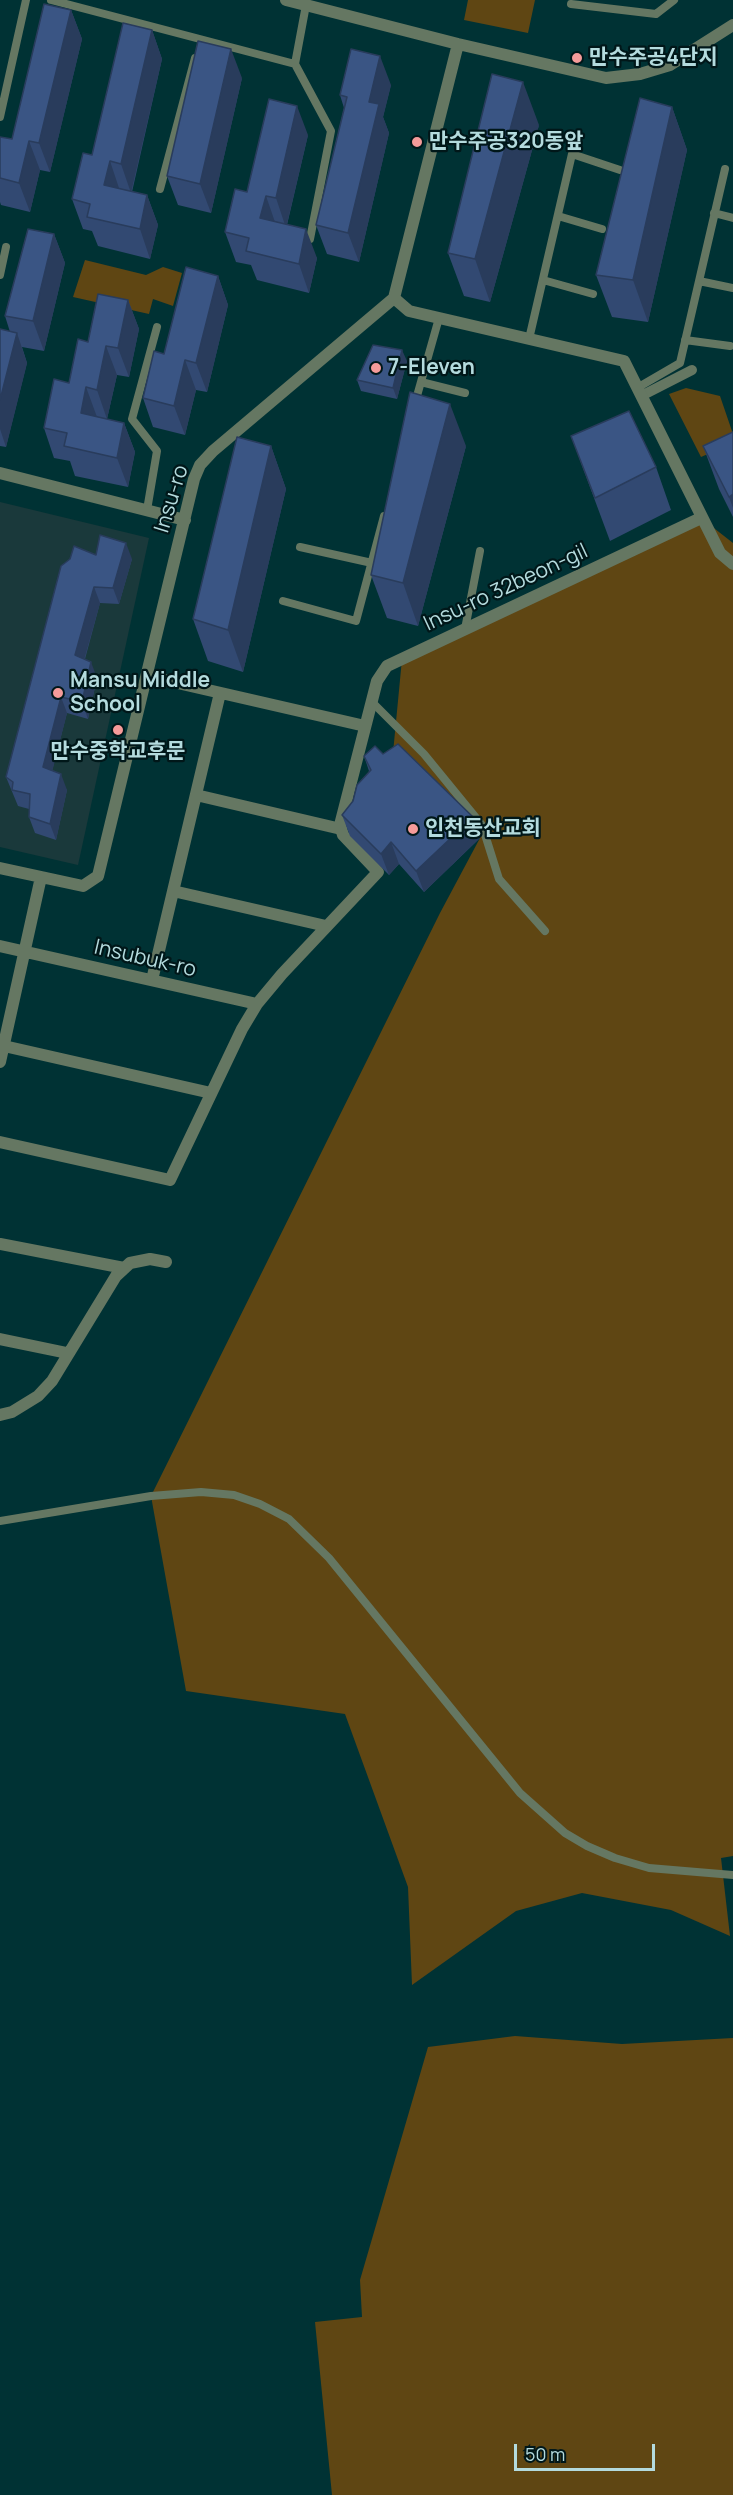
<!DOCTYPE html>
<meta charset="utf-8">
<style>
body{margin:0}
#map{position:relative;width:733px;height:2495px;overflow:hidden;background:#003234;font-family:Manrope,sans-serif}
canvas{display:block}
.scale{position:absolute;left:514px;top:2444px;width:141px;height:27px;box-sizing:border-box;border:3px solid #b4dbde;border-top:0;padding-left:8px;font-size:18px;line-height:21px;white-space:nowrap;color:#b4dbde;-webkit-text-stroke:4px #001719;paint-order:stroke}
</style>
<div id="map">
<canvas width="733" height="2495"></canvas>
<div class="scale">50 m</div>
</div>
<script>
const c = document.querySelector('canvas').getContext('2d');
c.lineJoin = 'round';
function fillPath(path, color) { c.fillStyle = color; c.fill(path, 'evenodd'); }
const toPath = rows => new Path2D(rows.map(r => 'M' + r).join(''));
function strokePath(path, color, width, dash) { c.strokeStyle = color; c.lineWidth = width; c.lineCap = dash ? 'butt' : 'round'; c.setLineDash(dash || []); c.stroke(path); }
function write(font, color, halo, rows, align = 'center') {
  c.font = font + ' Manrope,"Noto Sans KR",sans-serif'; c.lineWidth = 4.5; c.setLineDash([]); c.textBaseline = 'middle'; c.strokeStyle = halo; c.fillStyle = color; for (const [text, x, y, turn = 0] of rows) {
    c.save(); c.translate(x, y); c.rotate((+turn || 0) * Math.PI / 180); c.textAlign = isNaN(turn) ? turn : align; if (halo) c.strokeText(text, 0, 0); c.fillText(text, 0, 0); c.restore();
  }
}
fillPath(toPath([
 [0,502,149,538,78,865,0,847]
]), '#1a393b');
fillPath(toPath([
 [468,0,535,0,528,33,464,20],
 [85,260,146,275,163,267,182,273,173,306,153,299,149,314,73,297],
 [686,388,720,396,733,434,733,443,701,457,669,394],
 [701,518,733,543,733,1856,721,1858,730,1936,671,1910,582,1893,516,1911,412,1985,408,1887,345,1714,186,1691,151,1496,440,913,480,838,393,753,402,659],
 [515,2036,622,2044,733,2038,733,2495,332,2495,315,2322,362,2317,360,2280,428,2047]
]), '#5f4613');
strokePath(toPath([
 [51,0,295,64],
 [571,4,656,14,674,0],
 [306,5,295,64,331,131,310,239],
 [0,117,26,0],
 [160,189,195,58],
 [714,213,733,218],
 [558,216,602,229],
 [0,275,6,247],
 [543,280,593,294],
 [699,281,733,288],
 [529,339,572,154,620,170],
 [685,340,730,346],
 [421,382,465,393],
 [637,388,680,363,725,169],
 [415,403,439,318],
 [147,510,157,451,132,419,157,327],
 [300,547,372,563],
 [283,601,356,621,384,516],
 [465,629,480,551],
 [372,702,424,754,482,825,499,879,545,931],
 [0,1521,151,1496,201,1492,234,1495,260,1504,289,1519,329,1558,520,1793,565,1833,587,1846,615,1858,649,1868,733,1875]
]), '#657762', 8);
strokePath(toPath([
 [645,394,692,370]
]), '#657762', 10);
strokePath(toPath([
 [286,0,458,44,606,78,640,74,670,65,733,25],
 [394,298,409,311,624,361,720,553,733,564],
 [0,473,185,520],
 [147,676,365,726],
 [196,795,341,829],
 [0,868,83,886,98,876,194,479,200,465,213,451,394,298,458,44],
 [173,891,326,926],
 [0,946,257,1004],
 [152,980,220,693],
 [4,1046,211,1093],
 [0,1062,41,877],
 [0,1142,170,1180,242,1029,257,1004,282,974,378,872,343,835,340,825,377,681,387,666,701,518],
 [0,1244,124,1268],
 [0,1339,67,1353],
 [0,1415,12,1412,38,1396,52,1381,116,1276,130,1263,150,1259,166,1262]
]), '#657762', 12);
fillPath(toPath([
 [71,10,82,39,50,172,40,170,30,212,1,205,0,202,0,137,12,139],
 [152,30,162,59,132,192,147,195,158,225,150,259,98,246,92,231,83,229,72,199,92,155],
 [242,78,211,213,178,205,167,176],
 [391,85,383,117,389,133,359,262,327,254,316,225,344,108,340,95],
 [672,107,687,150,648,322,612,317,596,275],
 [539,125,490,302,464,296,448,253],
 [308,135,287,225,317,258,309,293,257,280,251,265,236,262,225,232,247,192],
 [54,234,65,263,44,351,22,347,27,363,6,447,0,446,0,329,10,332,5,316],
 [218,276,228,305,207,392,196,390,185,435,153,427,143,398,164,354],
 [128,300,139,329,129,377,117,375,107,419,124,423,135,452,128,487,75,476,70,461,54,458,44,428,69,383,88,342],
 [407,361,397,399,361,391,357,380],
 [733,432,733,517,719,489,703,446],
 [571,436,656,467,671,510,610,541],
 [271,446,286,489,243,672,208,661,193,619],
 [466,446,418,626,387,618,371,575],
 [96,555,132,559,119,604,100,603,85,659,97,678,88,719,67,713,52,771,67,790,56,840,35,833,29,817,29,809,18,806,6,777],
 [383,754,473,817,480,838,424,892,399,864,389,875,350,836,342,815,353,801,369,771,364,756]
]), '#324972');
fillPath(toPath([
 [71,10,82,39,50,172,39,143],
 [152,30,162,59,131,193,121,164],
 [231,49,242,78,211,213,200,184],
 [380,56,391,85,383,117,389,133,359,262,348,233,369,102],
 [523,82,539,125,490,302,475,259],
 [297,106,308,135,286,228,276,198],
 [672,107,687,150,648,322,633,280],
 [29,141,40,170,30,212,19,183],
 [110,161,120,191,104,185],
 [147,195,158,225,150,259,140,229],
 [266,196,276,225,260,218],
 [306,229,317,258,309,293,299,264],
 [54,234,65,263,44,351,33,321],
 [218,276,228,305,207,392,196,363],
 [128,300,139,329,129,377,118,348],
 [17,333,27,363,6,447,0,429,0,400],
 [106,346,117,375,107,419,97,390],
 [402,350,407,361,397,399,393,388],
 [185,360,196,390,185,435,174,406],
 [86,387,97,417,81,413],
 [450,404,466,446,418,626,403,583],
 [124,423,135,452,128,487,117,458],
 [271,446,286,489,243,672,228,630],
 [733,494,733,508,729,497],
 [126,543,132,559,119,604,113,588],
 [94,587,100,603,81,671,75,655],
 [91,662,97,678,88,719,82,702],
 [61,697,67,713,49,784,43,767],
 [61,774,67,790,56,840,50,824],
 [473,817,480,838,424,892,416,871],
 [391,842,399,864,389,875,381,854]
]), '#293c5c');
const building = toPath([
 [44,4,71,10,39,143,29,141,19,183,0,178,0,137,12,139,44,4],
 [123,23,152,30,121,164,110,161,104,185,147,195,140,229,87,217,90,204,72,199,83,153,92,155,123,23],
 [198,41,231,49,200,184,167,176,198,41],
 [351,49,380,56,369,102,379,104,348,233,316,225,347,97,340,95,351,49],
 [492,74,523,82,475,259,448,253,492,74],
 [640,98,672,107,633,280,596,275,640,98],
 [269,99,297,106,276,198,266,196,260,218,306,229,299,264,246,251,249,238,225,232,235,189,247,192,269,99],
 [28,229,54,234,33,321,5,316,28,229],
 [186,267,218,276,196,363,185,360,174,406,143,398,154,351,164,354,186,267],
 [98,294,128,300,118,348,106,346,97,390,86,387,81,413,124,423,117,458,64,446,67,433,44,428,54,379,69,383,78,339,88,342,98,294],
 [0,329,17,333,0,400,0,329],
 [373,345,402,350,393,388,357,380,373,345],
 [410,392,450,404,403,583,371,575,410,392],
 [629,411,656,467,595,498,571,436,629,411],
 [733,432,733,494,729,497,703,446,733,432],
 [237,437,271,446,228,630,193,619,237,437],
 [100,535,126,543,113,588,94,587,75,655,91,662,82,702,61,697,43,767,61,774,50,824,29,817,30,794,12,790,13,782,6,777,61,566,70,559,74,546,96,555,100,535],
 [398,744,473,817,416,871,391,842,381,854,342,815,353,801,357,785,371,770,364,756,375,746,383,754,398,744]
]);
fillPath(building, '#3a5584');
strokePath(building, '#293c5c', 1.5);
for (const [x, y, r, color] of [
 [577,58,6,"#f59b9a"],
 [417,142,6,"#f59b9a"],
 [376,368,6,"#f59b9a"],
 [58,693,6,"#f59b9a"],
 [118,730,6,"#f59b9a"],
 [413,829,6,"#f59b9a"]
]) { const dot = new Path2D(); dot.arc(x, y, r, 0, 2 * Math.PI); c.fillStyle = color; c.fill(dot); strokePath(dot, '#001719', 2); }
write('bold 21px', '#b4dbde', '#001719', [
 ["만수주공4단지",589,58],
 ["만수주공320동앞",429,142],
 ["7-Eleven",388,368],
 ["Mansu Middle",70,681],
 ["School",70,705],
 ["만수중학교후문",118,752,"center"],
 ["인천동산교회",425,829]
], 'left');
write('21px', '#b4dbde', '#001719', [
 ["Insu-ro",172,499,-73],
 ["Insu-ro 32beon-gil",506,588,-25],
 ["Insubuk-ro",145,959,13]
]);
</script>
